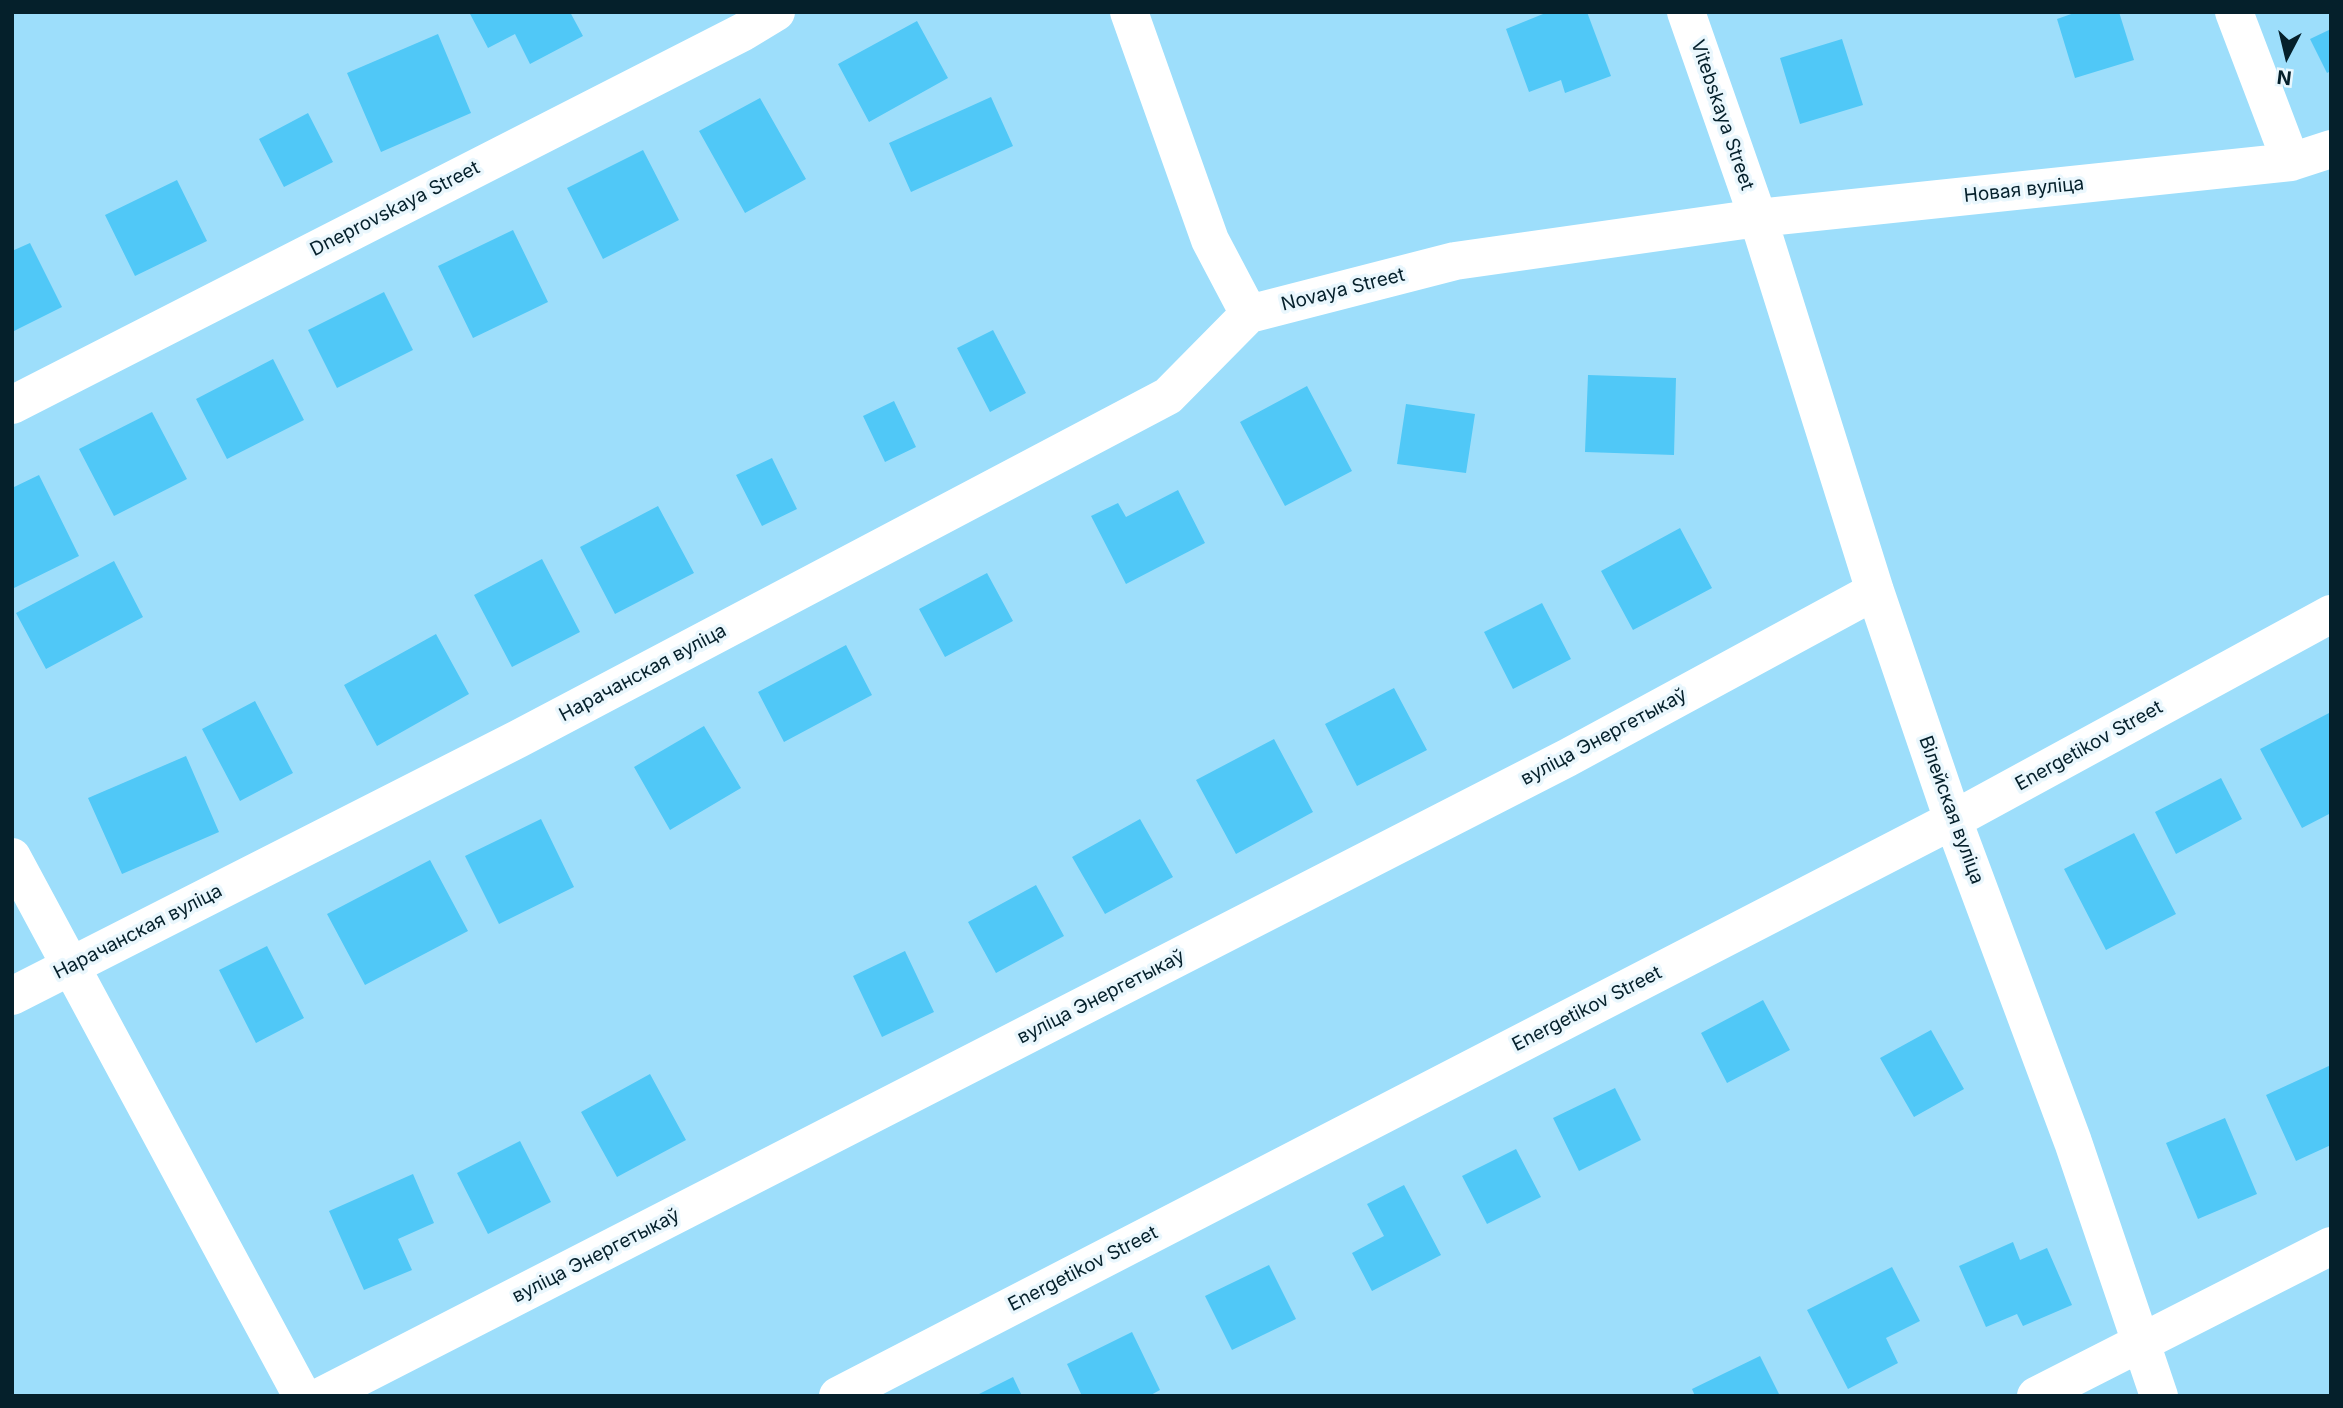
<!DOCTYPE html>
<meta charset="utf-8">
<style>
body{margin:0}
#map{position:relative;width:2343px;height:1408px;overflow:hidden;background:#9ddefb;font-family:Inter,sans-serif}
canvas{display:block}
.frame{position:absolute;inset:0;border:14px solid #05202b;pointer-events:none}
.north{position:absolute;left:2252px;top:21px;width:70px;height:70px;-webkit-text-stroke:5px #eaf7fd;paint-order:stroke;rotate:187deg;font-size:19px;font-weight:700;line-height:28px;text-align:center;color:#05202b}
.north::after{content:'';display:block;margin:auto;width:24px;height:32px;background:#05202b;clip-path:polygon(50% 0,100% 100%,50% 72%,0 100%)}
</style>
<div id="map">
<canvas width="2343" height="1408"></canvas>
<div class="frame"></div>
<div class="north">N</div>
</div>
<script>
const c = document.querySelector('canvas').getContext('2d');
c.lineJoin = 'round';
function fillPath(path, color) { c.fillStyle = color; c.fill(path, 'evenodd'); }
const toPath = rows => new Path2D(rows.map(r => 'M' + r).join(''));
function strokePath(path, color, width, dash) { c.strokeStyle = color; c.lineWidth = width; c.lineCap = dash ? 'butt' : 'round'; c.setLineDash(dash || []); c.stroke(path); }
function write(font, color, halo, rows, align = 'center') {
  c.font = font + ' Inter,sans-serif'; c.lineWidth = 7; c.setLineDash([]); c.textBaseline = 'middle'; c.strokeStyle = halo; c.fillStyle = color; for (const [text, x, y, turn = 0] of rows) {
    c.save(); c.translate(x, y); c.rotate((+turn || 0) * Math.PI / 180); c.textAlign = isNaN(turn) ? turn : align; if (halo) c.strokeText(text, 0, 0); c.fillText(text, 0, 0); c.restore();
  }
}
fillPath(toPath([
 [469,12,570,12,583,36,530,64,515,34,488,48],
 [1548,12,1587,12,1611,76,1565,93,1561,80,1529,92,1506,29],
 [2119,12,2134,60,2075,78,2057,19,2077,12],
 [917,21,948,78,869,122,838,64],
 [2331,29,2331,71,2327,73,2310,39],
 [438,34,471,113,381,152,347,73],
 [1842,39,1863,105,1800,124,1780,58],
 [991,97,1013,146,911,192,889,143],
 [760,98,806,179,745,213,699,131],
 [308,113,333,162,284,187,259,139],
 [643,150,679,220,603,259,567,188],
 [177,180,207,241,135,276,105,215],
 [513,230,548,302,473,338,438,266],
 [30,243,62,307,12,332,12,251],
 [384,292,413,350,337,388,308,330],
 [993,330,1026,393,990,412,957,348],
 [273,359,304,420,227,459,196,399],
 [1588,375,1676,378,1674,455,1585,452],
 [1307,386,1352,471,1285,506,1240,422],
 [894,401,916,447,885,462,863,416],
 [1406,404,1475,414,1466,473,1397,464],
 [152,412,187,479,114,516,79,449],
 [772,458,797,509,762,526,736,475],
 [39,475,79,556,12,589,12,488],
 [1178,490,1205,543,1126,584,1091,516,1118,503,1126,517],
 [658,506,694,573,615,614,580,547],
 [1680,528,1712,588,1633,630,1601,571],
 [542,559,580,632,512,667,474,595],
 [114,561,143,617,46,669,16,613],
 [987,573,1013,621,945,657,919,609],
 [1542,603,1571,659,1513,689,1484,632],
 [436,634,469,694,377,746,344,685],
 [846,645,872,695,784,742,758,692],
 [1394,688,1427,750,1357,786,1325,724],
 [255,701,293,773,240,801,202,729],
 [2331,712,2331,813,2302,828,2260,749],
 [704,726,741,788,670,830,634,767],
 [1274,739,1313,812,1236,854,1196,780],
 [186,756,219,832,122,874,88,798],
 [2221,778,2242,819,2176,854,2155,812],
 [541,819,574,887,499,924,465,856],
 [1140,819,1173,877,1105,914,1072,857],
 [2134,833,2176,914,2106,950,2064,869],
 [430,860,468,931,365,985,327,914],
 [1036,885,1064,936,996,973,968,922],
 [267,946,304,1018,256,1043,219,970],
 [905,951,934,1012,882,1037,853,976],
 [1763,1000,1790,1050,1727,1083,1701,1033],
 [1931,1030,1964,1089,1914,1117,1880,1058],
 [2331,1065,2331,1145,2296,1161,2266,1095],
 [650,1074,686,1140,617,1177,581,1112],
 [1615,1088,1641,1140,1579,1171,1553,1118],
 [2225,1118,2257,1194,2198,1219,2166,1143],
 [520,1141,551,1202,488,1234,457,1173],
 [1516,1149,1541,1197,1487,1224,1462,1176],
 [413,1174,434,1223,398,1239,412,1270,364,1290,329,1211],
 [1404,1185,1441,1255,1372,1291,1352,1253,1384,1236,1367,1204],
 [2013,1242,2020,1260,2047,1248,2072,1305,2023,1326,2017,1314,1986,1327,1959,1266],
 [1269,1265,1296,1319,1232,1350,1205,1296],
 [1892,1267,1920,1321,1886,1338,1898,1363,1848,1389,1807,1310],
 [1132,1332,1160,1390,1149,1396,1082,1396,1067,1364],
 [1760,1356,1780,1396,1695,1396,1692,1389],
 [1013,1377,1022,1396,975,1396]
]), '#50c8f7');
strokePath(toPath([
 [1129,12,1210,240,1249,314,1455,261,1758,218,2291,162],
 [1686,12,1758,218,1875,591,1953,820,2073,1142,2159,1396],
 [2234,12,2291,162,2331,149],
 [12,405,743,32,776,12],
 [12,857,302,1396],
 [12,996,518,739,1168,396,1249,314],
 [322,1396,1567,758,1875,591],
 [838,1396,1953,820,2331,614],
 [2036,1396,2331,1246]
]), '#fff', 38);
write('19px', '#05202b', '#eaf7fd', [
 ["Vitebskaya Street",1722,115,71],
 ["Новая вуліца",2024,190,-6],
 ["Dneprovskaya Street",395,209,-27],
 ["Novaya Street",1343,290,-14],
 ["Нарачанская вуліца",643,673,-28],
 ["вуліца Энергетыкаў",1604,737,-28],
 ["Energetikov Street",2089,746,-29],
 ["Вілейская вуліца",1951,810,70],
 ["Нарачанская вуліца",138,932,-27],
 ["вуліца Энергетыкаў",1101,997,-27],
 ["Energetikov Street",1587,1009,-27],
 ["вуліца Энергетыкаў",596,1256,-27],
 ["Energetikov Street",1083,1269,-27]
]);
</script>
